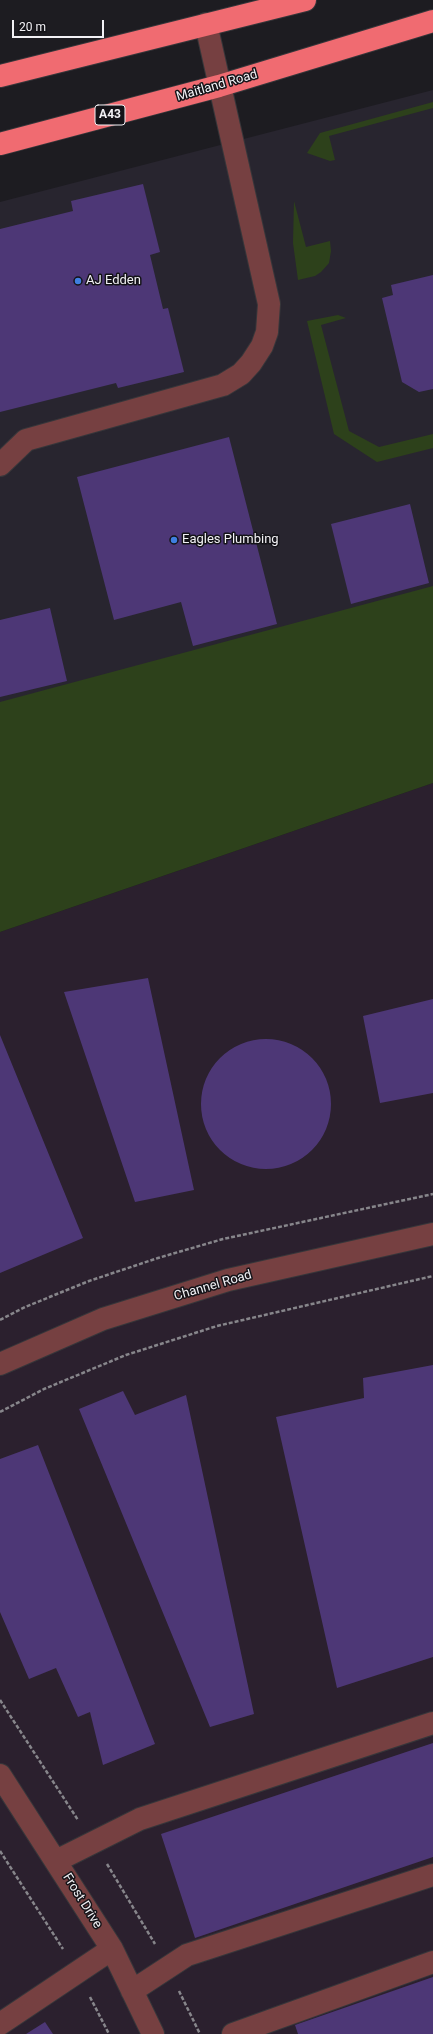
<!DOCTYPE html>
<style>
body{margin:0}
#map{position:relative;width:433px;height:2034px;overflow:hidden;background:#1d1c21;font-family:Roboto,sans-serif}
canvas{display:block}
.scale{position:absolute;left:12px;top:20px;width:92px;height:18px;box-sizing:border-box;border:2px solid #f2f1f5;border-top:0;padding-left:5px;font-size:12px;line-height:14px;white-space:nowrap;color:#f2f1f5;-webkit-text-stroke:3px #141318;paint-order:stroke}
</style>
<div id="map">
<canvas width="433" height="2034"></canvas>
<div class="scale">20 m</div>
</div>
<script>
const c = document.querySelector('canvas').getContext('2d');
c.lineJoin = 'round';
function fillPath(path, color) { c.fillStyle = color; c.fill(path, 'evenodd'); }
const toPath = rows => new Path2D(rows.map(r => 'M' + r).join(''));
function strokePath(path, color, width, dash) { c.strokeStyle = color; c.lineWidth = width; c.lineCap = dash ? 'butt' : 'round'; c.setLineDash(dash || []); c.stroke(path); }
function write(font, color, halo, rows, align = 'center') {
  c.font = font + ' Roboto,sans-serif'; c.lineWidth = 3; c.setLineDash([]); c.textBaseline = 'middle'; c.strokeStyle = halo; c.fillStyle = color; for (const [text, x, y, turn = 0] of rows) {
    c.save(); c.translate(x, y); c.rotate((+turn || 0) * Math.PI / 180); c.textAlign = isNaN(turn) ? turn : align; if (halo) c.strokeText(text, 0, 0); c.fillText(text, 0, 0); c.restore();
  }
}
fillPath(toPath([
 [433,90,433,588,0,706,0,202]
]), '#28252f');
fillPath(toPath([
 [433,783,433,2034,0,2034,0,932]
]), '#2b202e');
fillPath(toPath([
 [433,102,433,108,329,136,335,160,330,161,307,153,320,133],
 [294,201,306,247,330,241,331,251,329,263,321,272,315,276,298,280,293,243],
 [338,315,346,318,321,325,349,431,379,447,433,434,433,448,377,462,334,434,307,321],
 [433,586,433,783,0,932,0,702]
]), '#2d411b');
fillPath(toPath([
 [143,184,160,252,150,255,163,309,168,308,184,372,118,388,116,383,0,412,0,229,73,211,71,201],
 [433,275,433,389,419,392,402,382,382,298,393,295,391,285],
 [229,437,277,624,193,646,181,602,114,620,77,477],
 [410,504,429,583,351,604,331,524],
 [50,608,67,681,0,697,0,620],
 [148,978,194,1190,135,1202,64,992],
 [433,999,433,1093,380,1103,363,1016],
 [0,1035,83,1238,0,1273],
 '201 1104a65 65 0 1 1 130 0a65 65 0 1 1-130 0Z',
 [433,1365,433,1657,337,1688,276,1417,364,1398,363,1378],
 [123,1391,135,1415,186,1395,254,1714,210,1727,79,1409],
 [38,1445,155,1744,103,1765,90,1712,78,1717,56,1668,29,1679,0,1612,0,1459],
 [433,1743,433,1857,195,1938,161,1834],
 [433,1977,433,2034,298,2034,295,2025],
 [45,2022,53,2034,26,2034]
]), '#4d3776');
const minor = toPath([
 [0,465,26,440,223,385,241,374,251,363,262,346,267,332,269,304,206,24],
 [0,1364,103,1319,228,1280,433,1234],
 [0,1775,112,1949,153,2034],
 [56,1861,140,1819,433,1723],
 [132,1991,187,1955,433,1875],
 [0,2024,112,1949],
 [233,2034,433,1962]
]);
const highway = toPath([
 [0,76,305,0],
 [0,144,219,86,433,21]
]);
strokePath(minor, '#37363a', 24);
strokePath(highway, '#37363a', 24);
strokePath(toPath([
 [0,1320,25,1307,89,1281,158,1258,223,1239,433,1194],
 [0,1412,44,1389,126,1355,217,1326,433,1276],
 [0,1700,78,1820],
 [0,1851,63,1949],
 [107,1864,155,1944],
 [179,1991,200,2034],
 [90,1997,109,2034]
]), '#87868b', 2.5, [4, 2]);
strokePath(minor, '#764041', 22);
strokePath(highway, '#f06b71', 22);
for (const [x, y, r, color] of [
 [78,281,4,"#3f7fe0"],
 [174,540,4,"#3f7fe0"]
]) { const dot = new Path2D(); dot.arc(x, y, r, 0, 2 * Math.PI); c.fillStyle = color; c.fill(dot); strokePath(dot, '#141318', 1.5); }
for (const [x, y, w] of [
 [110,115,30]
]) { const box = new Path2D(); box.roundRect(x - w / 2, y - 10, w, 20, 3); c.fillStyle = '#141318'; c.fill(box); strokePath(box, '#f2f1f5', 1); }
write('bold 12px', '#f2f1f5', null, [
 ["A43",110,115]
]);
write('13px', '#f2f1f5', '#141318', [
 ["Maitland Road",217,86,-16],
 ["Channel Road",213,1286,-16],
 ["Frost Drive",82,1901,58]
]);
write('13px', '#f2f1f5', '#141318', [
 ["AJ Edden",86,281],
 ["Eagles Plumbing",182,540]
], 'left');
</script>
